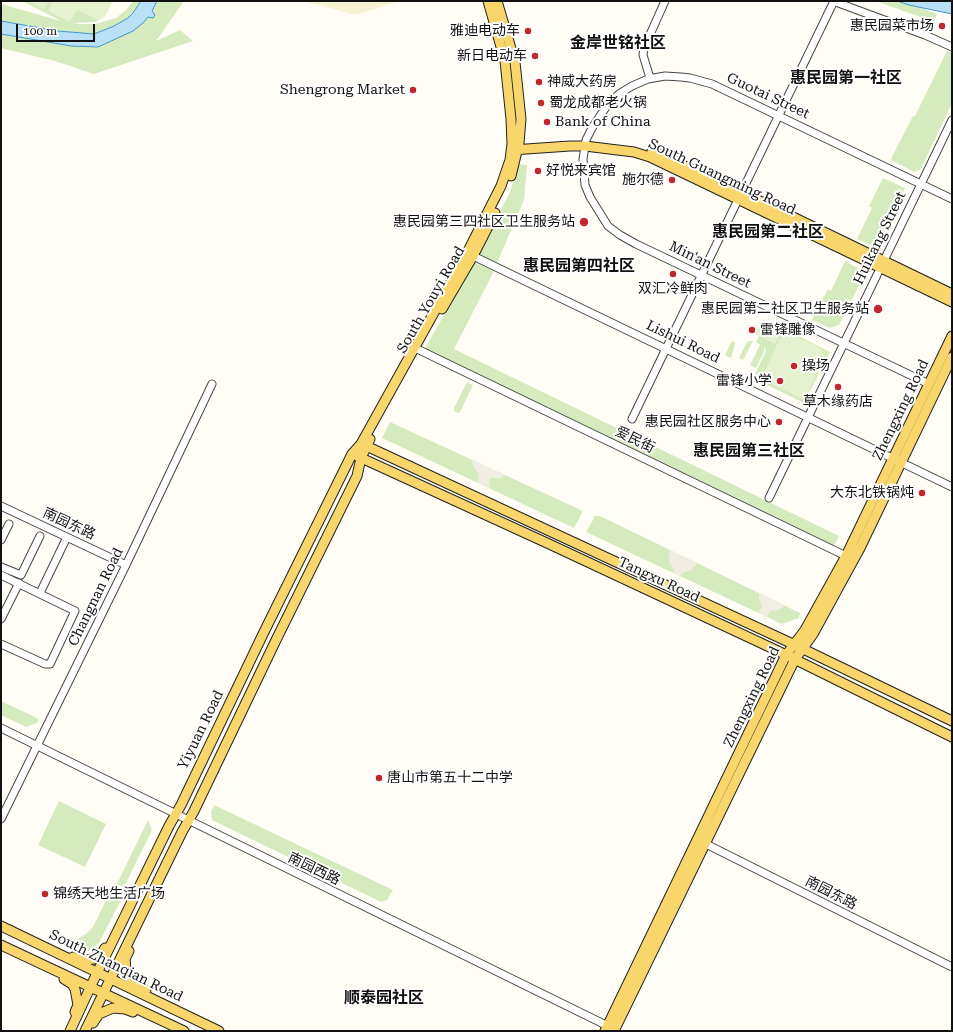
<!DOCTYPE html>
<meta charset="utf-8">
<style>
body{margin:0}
#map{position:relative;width:953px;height:1032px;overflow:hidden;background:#fffdf5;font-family:"Roboto Serif",serif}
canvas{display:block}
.frame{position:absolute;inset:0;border:2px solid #111;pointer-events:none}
.scale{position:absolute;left:16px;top:24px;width:79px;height:18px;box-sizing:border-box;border:2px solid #111;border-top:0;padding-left:5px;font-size:12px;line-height:14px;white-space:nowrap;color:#111;-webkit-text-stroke:3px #fff;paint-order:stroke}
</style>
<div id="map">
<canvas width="953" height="1032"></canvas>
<div class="frame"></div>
<div class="scale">100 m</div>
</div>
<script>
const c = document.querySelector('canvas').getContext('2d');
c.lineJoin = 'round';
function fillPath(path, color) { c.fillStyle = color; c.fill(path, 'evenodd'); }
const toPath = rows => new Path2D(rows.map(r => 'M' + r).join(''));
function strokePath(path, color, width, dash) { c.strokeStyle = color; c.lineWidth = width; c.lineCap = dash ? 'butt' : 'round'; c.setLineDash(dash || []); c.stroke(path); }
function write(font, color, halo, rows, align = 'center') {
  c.font = font + ' "Roboto Serif","Noto Sans SC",serif'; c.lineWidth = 4; c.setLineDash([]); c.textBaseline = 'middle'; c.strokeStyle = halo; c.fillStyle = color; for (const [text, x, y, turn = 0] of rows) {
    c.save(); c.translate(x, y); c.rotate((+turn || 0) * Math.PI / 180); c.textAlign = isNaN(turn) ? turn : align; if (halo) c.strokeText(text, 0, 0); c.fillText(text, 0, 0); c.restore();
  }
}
fillPath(toPath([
 [303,1,399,1,356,15]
]), '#f6f3d4');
fillPath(toPath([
 [22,1,60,1,99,20,96,22,74,23,80,24,95,24,116,18,127,9,133,1,141,1,133,13,128,18,114,26,94,34,58,31,1,21,1,4,61,21],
 [157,1,184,1,156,41,180,30,193,41,94,74,55,61,1,48,1,34,83,47,143,23],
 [876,1,903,1,937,14,934,22],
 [947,51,952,53,952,103,921,169,914,172,893,161,891,159,913,116,915,116],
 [518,164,527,165,524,200,497,263,478,254,510,192],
 [883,178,905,188,879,243,872,246,857,239,872,208,869,206],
 [845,261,861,270,863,277,839,325,830,328,812,320,828,289,831,291],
 [474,262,494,271,454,349,839,536,834,546,823,542,424,350],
 [762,320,782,330,783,328,830,352,804,403,755,379,755,374,766,351,764,347,764,352,756,368,750,365,760,345,756,342,759,336,755,334],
 [732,341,735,343,735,345,731,358,725,355],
 [749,341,753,341,743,360,739,358,747,342],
 [467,382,473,385,460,412,458,413,454,411,454,408],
 [390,422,583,511,574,528,382,438],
 [594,516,600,516,800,613,799,618,782,624,586,532,593,520],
 [1,701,39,719,37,723,26,727,1,715],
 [59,801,106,824,85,867,38,845],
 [214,805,393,890,387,900,381,902,212,820,211,812],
 [148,820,152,830,124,887,117,884],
 [112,888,124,894,99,943,90,950,83,953,67,945,70,940,77,939,86,934,93,927]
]), '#d5ebbd');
fillPath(toPath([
 [28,1,48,1,44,9],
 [53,1,113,1,105,17,99,20,77,10,70,22,48,11],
 [762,322,781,331,775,344,756,334],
 [787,334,793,335,819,347,823,353,824,358,804,400,756,376,757,373,765,377,765,371,779,340,783,336]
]), '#e6f2cf');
fillPath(toPath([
 [471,459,505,475,500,478,490,478,489,488,478,483,479,474,474,468],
 [670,550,697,563,694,567,692,570,682,573,680,576,673,572,674,570,670,564,669,559],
 [759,593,784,605,782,608,776,611,771,610,767,617,759,613,762,606,759,600]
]), '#f1ede2');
const water = toPath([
 [141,1,157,1,152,11,155,15,153,18,148,17,143,23,133,31,98,47,71,46,1,34,1,21,58,31,94,34,114,26,128,18,133,13,141,1],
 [897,1,952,1,952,14,909,5,897,1]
]);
fillPath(water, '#b9e0f7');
strokePath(water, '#3f96cf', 1);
const minor = toPath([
 [833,1,925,35,952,47],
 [650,78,643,55,644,48,665,1],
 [469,254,952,487],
 [413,347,846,556],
 [929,384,636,244,620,235,608,226,590,197,585,185,583,159,586,140,592,128,608,104,619,94,632,86,648,79,665,76,681,77,690,78,712,84,952,199],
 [632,419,834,1],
 [769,498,952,120],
 [1,506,126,565],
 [1,540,9,524],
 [1,567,21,575,40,536],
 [1,575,75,611,50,664,45,664,1,644],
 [40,593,67,537],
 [1,619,19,583],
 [1,728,612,1028],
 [1,819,126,565,212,384],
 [702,842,952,967]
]);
const major = toPath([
 [497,1,515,62,521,119,519,143,511,176],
 [512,150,570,146,585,146,634,152,650,157,952,302],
 [652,151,731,187,952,294],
 [442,309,473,256,495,213],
 [362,444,795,645,952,721],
 [357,456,547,543,778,651,952,737],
 [1,926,219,1031],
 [1,945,184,1031],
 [129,951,125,959,126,969,130,979,137,986,146,990],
 [73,957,83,960,94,959,101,955,105,948],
 [64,979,72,984,75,989,78,1005,75,1012],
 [93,1023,99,1014,113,1008,125,1009,133,1012],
 [70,1031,97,973,169,826,181,805,264,632,352,454,361,444,467,253,501,186,510,160,512,144,511,119,505,61,488,1],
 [85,1031,182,832,194,811,277,638,357,476,361,458,370,439],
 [605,1031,786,655,805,630,846,556,952,336],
 [614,1031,795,659,813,634,860,548,952,357]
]);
strokePath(minor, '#444', 9);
strokePath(major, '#222', 11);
strokePath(minor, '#fff', 7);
strokePath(major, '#f9d66b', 9);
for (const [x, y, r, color] of [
 [942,26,4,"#c4262e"],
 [528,31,4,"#c4262e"],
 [535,56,4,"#c4262e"],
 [539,82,4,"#c4262e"],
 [413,90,4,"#c4262e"],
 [541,103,4,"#c4262e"],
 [547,122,4,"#c4262e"],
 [538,171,4,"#c4262e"],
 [672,180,4,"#c4262e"],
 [584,222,5,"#c4262e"],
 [673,274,4,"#c4262e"],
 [878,309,5,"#c4262e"],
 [752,330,4,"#c4262e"],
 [794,366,4,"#c4262e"],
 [780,381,4,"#c4262e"],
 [838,387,4,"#c4262e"],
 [779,422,4,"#c4262e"],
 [922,493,4,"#c4262e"],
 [379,778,4,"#c4262e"],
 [45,894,4,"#c4262e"]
]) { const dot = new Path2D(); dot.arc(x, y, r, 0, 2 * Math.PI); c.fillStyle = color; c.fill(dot); strokePath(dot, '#fff', 1.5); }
write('14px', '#111', '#fff', [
 ["惠民园菜市场",934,26],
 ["雅迪电动车",520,31],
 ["新日电动车",527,56],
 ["神威大药房",547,82,"left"],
 ["Shengrong Market",405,90],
 ["蜀龙成都老火锅",549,103,"left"],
 ["Bank of China",555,122,"left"],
 ["好悦来宾馆",546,171,"left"],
 ["施尔德",664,180],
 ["惠民园第三四社区卫生服务站",575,222],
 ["双汇冷鲜肉",673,289,"center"],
 ["惠民园第二社区卫生服务站",869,309],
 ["雷锋雕像",760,330,"left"],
 ["操场",802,366,"left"],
 ["雷锋小学",772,381],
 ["草木缘药店",838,402,"center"],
 ["惠民园社区服务中心",771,422],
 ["大东北铁锅炖",914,493],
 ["唐山市第五十二中学",387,778,"left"],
 ["锦绣天地生活广场",53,894,"left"]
], 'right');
write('14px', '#111', '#fff', [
 ["Guotai Street",768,96,25],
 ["South Guangming Road",722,177,25],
 ["Huikang Street",880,238,-64],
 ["Min'an Street",710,265,26],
 ["South Youyi Road",431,300,-60],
 ["Lishui Road",683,342,26],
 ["Zhengxing Road",901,410,-64],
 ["爱民街",635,440,26],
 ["南园东路",69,524,25],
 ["Tangxu Road",659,580,25],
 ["Changnan Road",96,597,-64],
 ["Zhengxing Road",752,697,-64],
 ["Yiyuan Road",201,730,-64],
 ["南园西路",314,869,26],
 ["南园东路",831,893,27],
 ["South Zhanqian Road",116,966,26]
]);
write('bold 16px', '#111', '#fff', [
 ["金岸世铭社区",618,43],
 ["惠民园第一社区",846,78],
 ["惠民园第二社区",768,232],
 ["惠民园第四社区",579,266],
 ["惠民园第三社区",749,451],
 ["顺泰园社区",384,998]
]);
</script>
